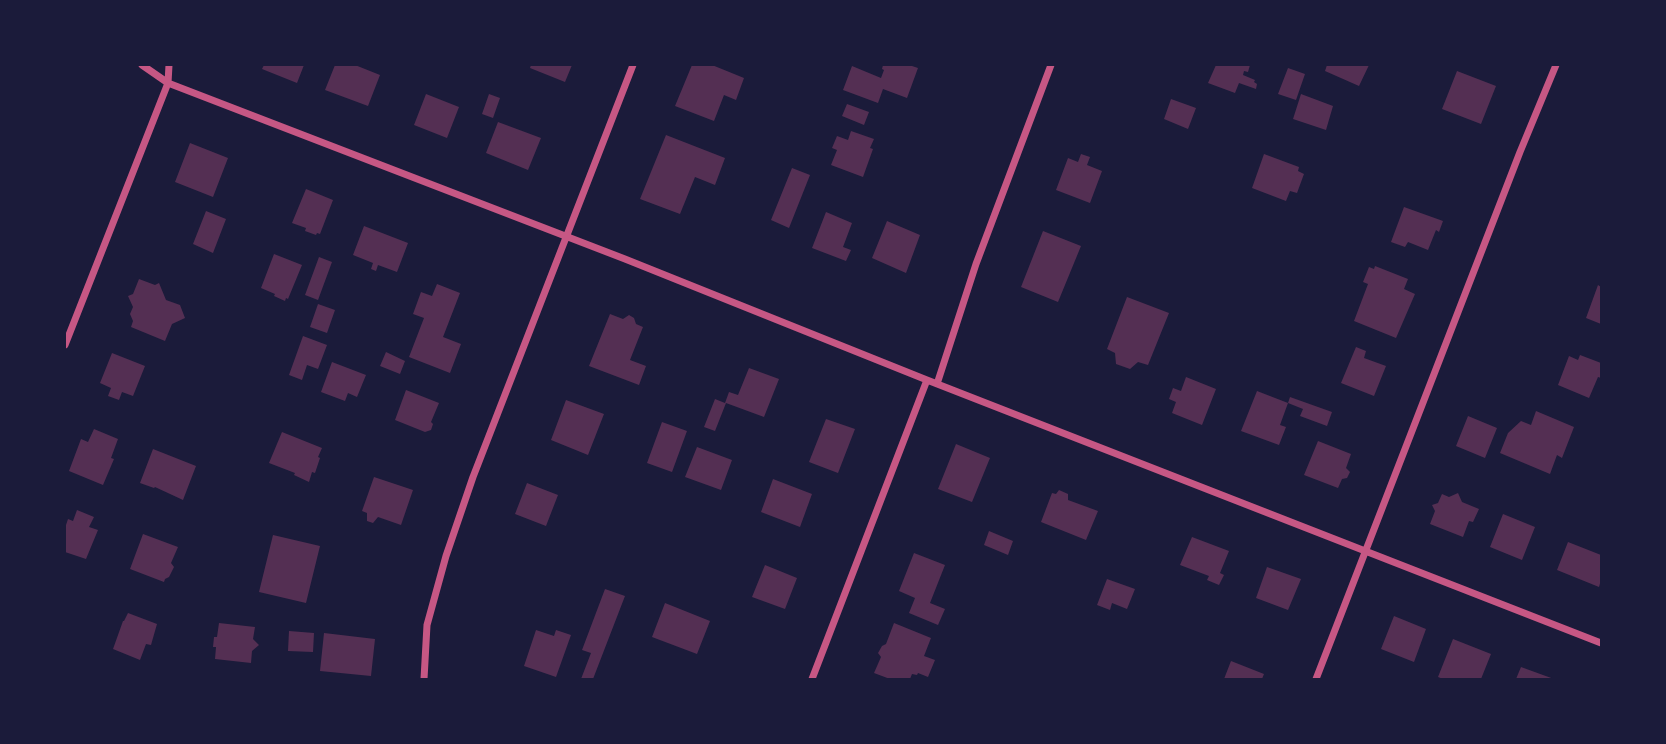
<!DOCTYPE html>
<style>
body{margin:0}
#map{position:relative;width:1666px;height:744px;overflow:hidden;background:#1b1b3a;font-family:Georgia,serif}
canvas{display:block}
.frame{position:absolute;inset:0;border:66px solid #1b1b3a;pointer-events:none}
</style>
<div id="map">
<canvas width="1666" height="744"></canvas>
<div class="frame"></div>
</div>
<script>
const c = document.querySelector('canvas').getContext('2d');
c.lineJoin = 'round';
function fillPath(path, color) { c.fillStyle = color; c.fill(path, 'evenodd'); }
const toPath = rows => new Path2D(rows.map(r => 'M' + r).join(''));
function strokePath(path, color, width, dash) { c.strokeStyle = color; c.lineWidth = width; c.lineCap = dash ? 'butt' : 'round'; c.setLineDash(dash || []); c.stroke(path); }
fillPath(toPath([
 [264,65,304,65,297,83,262,69],
 [335,65,355,65,380,75,368,106,325,90],
 [531,65,572,65,565,82,530,68],
 [692,65,712,65,744,78,736,100,724,95,714,121,675,106],
 [883,65,909,65,918,68,907,98,883,89,878,103,843,90,852,66,881,78,884,70,882,69],
 [1216,65,1250,65,1248,72,1244,71,1243,75,1255,80,1254,82,1257,84,1256,89,1239,83,1235,93,1208,83],
 [1327,65,1369,65,1359,86,1325,71],
 [1288,68,1305,74,1296,100,1278,94],
 [1457,71,1496,86,1481,124,1442,109],
 [426,94,459,107,447,138,414,125],
 [489,94,500,98,493,118,482,114],
 [1301,94,1333,106,1326,130,1293,119],
 [1171,99,1196,108,1188,129,1164,119],
 [847,104,869,112,864,125,842,116],
 [498,122,541,138,528,170,486,153],
 [851,131,874,139,870,148,873,149,863,177,831,165,837,150,832,148,837,136,848,140],
 [666,135,725,158,715,185,695,177,680,214,640,199],
 [190,143,228,158,213,197,175,182],
 [1081,154,1090,157,1087,165,1102,171,1090,203,1056,190,1068,158,1078,162],
 [1264,154,1299,167,1298,171,1304,174,1297,193,1290,191,1286,201,1252,188],
 [792,168,810,175,789,228,771,220],
 [306,189,333,200,320,234,317,233,316,235,305,231,306,228,292,223],
 [1404,207,1443,221,1439,232,1436,230,1428,250,1408,242,1405,247,1391,242],
 [206,211,226,219,213,253,193,244],
 [826,212,852,223,843,247,851,250,846,261,812,248],
 [887,221,920,235,906,273,872,258],
 [364,226,408,243,397,272,378,265,376,271,371,269,373,263,353,255],
 [1043,231,1081,246,1058,302,1021,287],
 [274,254,302,265,288,299,286,298,285,301,274,296,275,294,261,288],
 [319,257,332,262,318,300,305,295],
 [1375,266,1408,279,1404,289,1415,294,1396,338,1354,321,1368,284,1363,282,1369,267,1374,269],
 [139,279,155,285,159,283,166,300,180,305,185,318,172,324,165,341,131,327,133,321,130,314,133,307,128,296,133,294],
 [437,284,460,293,443,337,461,344,450,373,409,357,424,318,413,314,421,292,432,296],
 [1598,285,1601,287,1601,324,1586,318],
 [1127,297,1169,313,1148,365,1138,362,1130,369,1116,364,1115,353,1107,349],
 [318,304,335,310,327,333,310,327],
 [610,314,623,319,629,315,634,318,636,324,643,327,630,360,646,366,639,385,589,366],
 [303,336,327,345,318,369,307,365,302,380,289,375],
 [1356,347,1366,351,1364,358,1386,366,1374,396,1341,383],
 [386,352,405,361,400,374,380,366],
 [112,353,145,366,133,396,122,392,119,400,108,396,111,388,100,383],
 [1580,355,1601,363,1601,378,1598,377,1589,398,1558,385,1569,356,1578,360],
 [332,362,366,375,357,397,348,393,345,401,321,392],
 [749,368,779,379,764,417,726,403,715,431,704,427,715,399,725,403,729,392,738,395],
 [1186,377,1216,389,1202,425,1172,413,1176,402,1169,399,1173,388,1181,391],
 [406,390,439,403,431,422,433,424,431,430,425,432,395,420],
 [1257,391,1288,403,1290,397,1332,412,1327,426,1300,416,1303,409,1288,403,1280,425,1286,427,1279,445,1241,431],
 [566,400,604,414,588,455,551,440],
 [1536,411,1574,427,1562,458,1557,455,1550,474,1500,453,1508,433,1521,421,1531,425],
 [1468,416,1497,428,1485,458,1456,446],
 [826,419,855,429,838,473,809,462],
 [662,422,687,431,672,472,647,463],
 [94,429,118,439,111,458,114,459,103,485,69,471,81,439,88,442],
 [282,432,322,448,318,457,320,458,315,473,312,472,309,482,294,475,295,473,269,463],
 [1318,441,1351,454,1346,468,1350,472,1347,478,1342,479,1338,488,1304,475],
 [956,444,990,458,972,502,938,489],
 [697,447,732,460,721,490,685,477],
 [153,449,196,466,183,500,155,487,154,488,140,483],
 [374,477,413,490,401,525,378,517,373,523,367,521,367,513,362,511],
 [773,479,812,494,800,527,761,512],
 [527,483,558,495,546,526,515,514],
 [1059,490,1068,494,1068,500,1098,511,1086,540,1041,522,1052,493,1056,494],
 [1458,493,1462,502,1479,509,1473,522,1469,521,1463,537,1430,524,1435,511,1432,505,1438,503,1442,494,1449,497],
 [77,510,94,517,89,527,98,530,86,559,65,552,65,528,68,519,73,521],
 [1503,514,1535,527,1522,560,1490,547],
 [989,531,1013,541,1008,555,984,545],
 [143,534,178,547,171,563,174,567,169,577,165,579,164,582,130,569],
 [273,535,320,546,306,603,259,592],
 [1192,537,1229,551,1220,573,1224,575,1219,585,1207,580,1209,576,1180,565],
 [1568,542,1601,555,1601,580,1599,587,1557,570],
 [914,553,945,565,930,603,945,609,938,625,909,613,915,598,899,591],
 [765,565,797,578,785,609,752,597],
 [1267,567,1301,579,1288,610,1256,598],
 [1107,579,1135,589,1127,609,1112,603,1110,610,1097,605],
 [605,589,625,596,593,679,581,679,591,653,582,650],
 [665,603,710,621,697,654,652,637],
 [128,613,157,624,151,645,146,644,140,660,113,649,123,621,124,621],
 [1394,616,1426,629,1414,662,1381,649],
 [219,623,255,627,253,639,259,645,252,651,251,663,215,659,216,647,213,647,214,637,217,637],
 [894,623,931,638,924,656,935,660,928,677,918,673,917,675,912,674,910,679,890,679,874,673,881,657,878,653,882,646,886,644],
 [536,630,554,636,556,630,571,635,556,677,524,666],
 [289,631,314,633,313,652,288,651],
 [324,633,375,639,371,676,320,671],
 [1453,639,1491,654,1481,679,1460,678,1460,679,1443,679,1438,677],
 [1231,661,1264,674,1262,679,1224,679],
 [1521,667,1554,679,1516,679]
]), '#542f53');
strokePath(toPath([
 [142,65,168,83,625,259,927,380,1601,643],
 [65,345,168,83,169,65],
 [937,384,976,264,1051,65],
 [424,679,427,625,446,556,473,477,633,65],
 [812,679,927,380],
 [1316,679,1520,152,1556,65]
]), '#c65784', 7);
</script>
